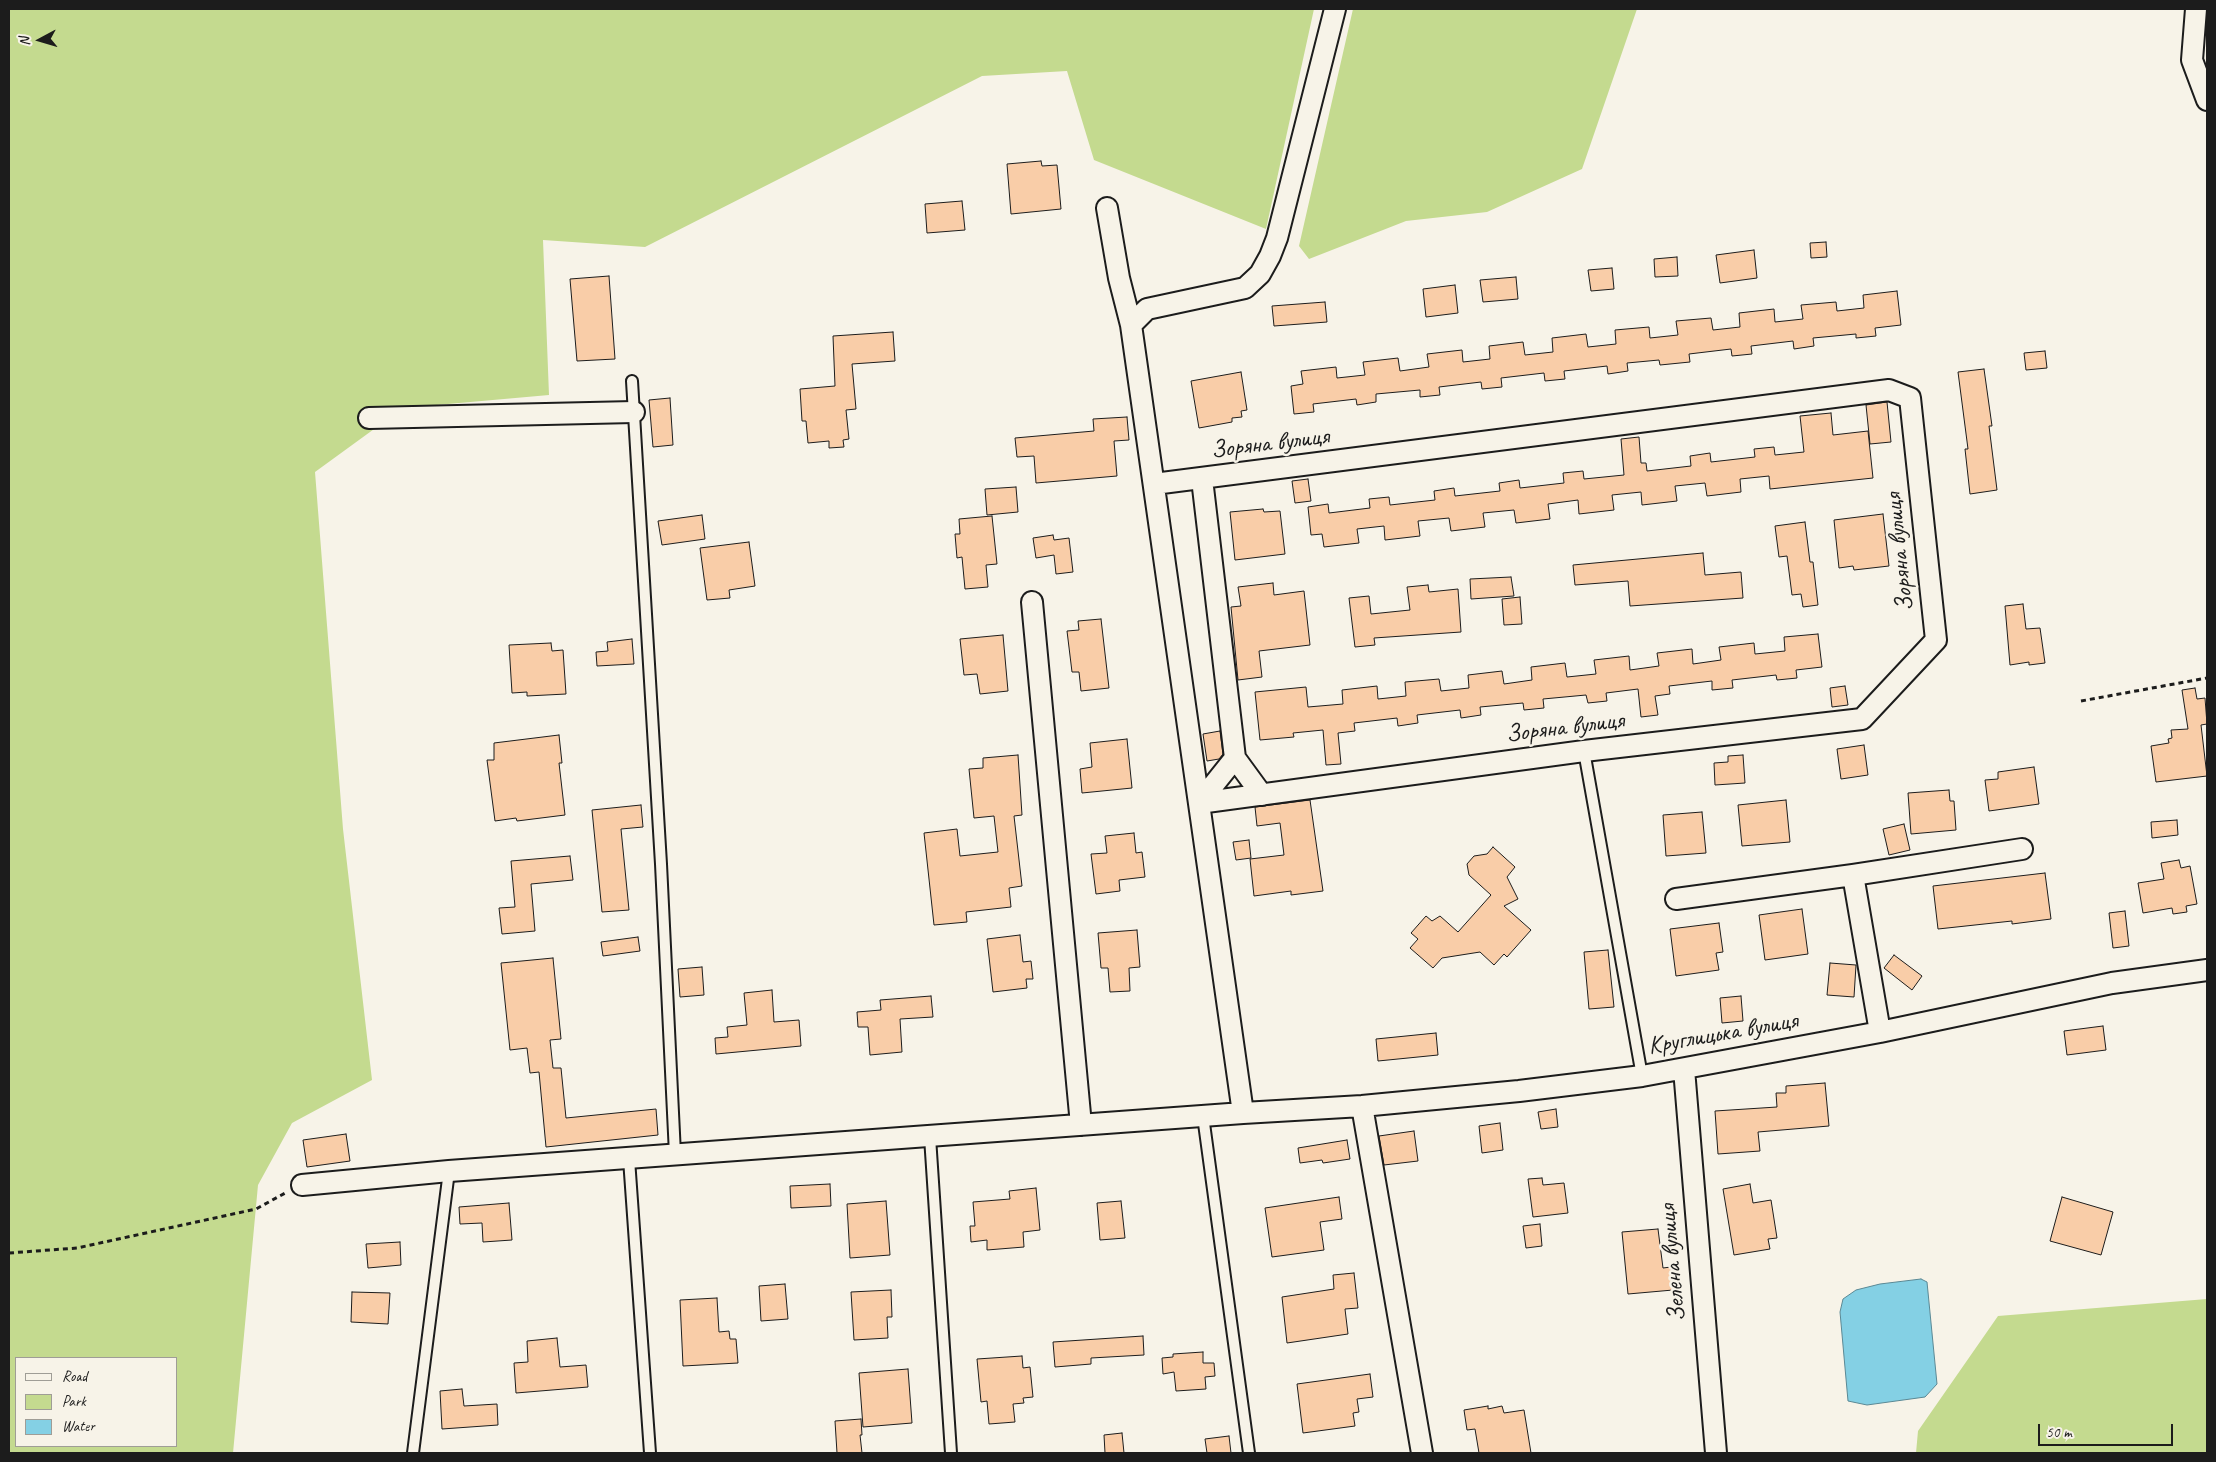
<!DOCTYPE html>
<meta charset="utf-8">
<style>
body{margin:0}
#map{position:relative;width:2216px;height:1462px;overflow:hidden;background:#f7f3e8;font-family:Caveat,sans-serif}
canvas{display:block}
.frame{position:absolute;inset:0;border:10px solid #1c1c1c;pointer-events:none}
.legend{position:absolute;left:15px;top:1357px;width:162px;height:90px;box-sizing:border-box;background:#f7f3e8;border:1px solid #9f9d96;margin:0;padding:6px 9px;list-style:none;font-size:15px;color:#1c1c1c}
.legend li{display:flex;align-items:center;gap:10px;height:25px}
.legend b{width:25px;border:1px solid #9f9d96}
.north{position:absolute;left:15px;top:15px;width:50px;height:50px;-webkit-text-stroke:4px #f7f3e8;paint-order:stroke;rotate:264deg;font-size:14px;font-weight:700;line-height:20px;text-align:center;color:#1c1c1c}
.north::after{content:'';display:block;margin:auto;width:18px;height:22px;background:#1c1c1c;clip-path:polygon(50% 0,100% 100%,50% 72%,0 100%)}
.scale{position:absolute;left:2038px;top:1424px;width:135px;height:22px;box-sizing:border-box;border:2px solid #1c1c1c;border-top:0;padding-left:6px;font-size:15px;line-height:18px;white-space:nowrap;color:#1c1c1c;-webkit-text-stroke:4px #f7f3e8;paint-order:stroke}
</style>
<div id="map">
<canvas width="2216" height="1462"></canvas>
<div class="frame"></div>
<ul class="legend">
<li><b style="height:6px;background:#f7f3e8"></b>Road</li>
<li><b style="height:14px;background:#c4da8f"></b>Park</li>
<li><b style="height:14px;background:#84d0e4"></b>Water</li>
</ul>
<div class="north">N</div>
<div class="scale">50 m</div>
</div>
<script>
const c = document.querySelector('canvas').getContext('2d');
c.lineJoin = 'round';
function fillPath(path, color) { c.fillStyle = color; c.fill(path, 'evenodd'); }
const toPath = rows => new Path2D(rows.map(r => 'M' + r).join(''));
function strokePath(path, color, width, dash) { c.strokeStyle = color; c.lineWidth = width; c.lineCap = dash ? 'butt' : 'round'; c.setLineDash(dash || []); c.stroke(path); }
function write(font, color, halo, rows, align = 'center') {
  c.font = font + ' Caveat,sans-serif'; c.lineWidth = 5; c.setLineDash([]); c.textBaseline = 'middle'; c.strokeStyle = halo; c.fillStyle = color; for (const [text, x, y, turn = 0] of rows) {
    c.save(); c.translate(x, y); c.rotate((+turn || 0) * Math.PI / 180); c.textAlign = isNaN(turn) ? turn : align; if (halo) c.strokeText(text, 0, 0); c.fillText(text, 0, 0); c.restore();
  }
}
fillPath(toPath([
 [9,9,1314,9,1266,229,1094,160,1067,71,982,76,645,247,543,240,549,395,403,408,315,472,343,829,372,1080,292,1123,258,1185,233,1453,9,1453],
 [16,1358,176,1358,176,1446,16,1446],
 [1353,9,1637,9,1582,169,1487,212,1406,221,1309,259,1299,246],
 [2207,1299,2207,1453,1916,1453,1918,1431,1998,1316]
]), '#c4da8f');
const water = toPath([
 [1921,1279,1927,1282,1937,1384,1925,1397,1867,1405,1848,1401,1840,1312,1843,1299,1856,1290,1880,1284,1921,1279]
]);
fillPath(water, '#84d0e4');
strokePath(water, '#5a8894', 1);
const building = toPath([
 [1041,161,1042,166,1057,165,1061,209,1011,214,1007,164,1041,161],
 [962,201,965,230,927,233,925,204,962,201],
 [1826,242,1827,257,1811,258,1810,243,1826,242],
 [1754,250,1757,278,1720,283,1716,255,1754,250],
 [1677,257,1678,276,1655,277,1654,259,1677,257],
 [1612,268,1614,289,1591,291,1588,270,1612,268],
 [609,276,615,359,577,361,570,279,609,276],
 [1516,277,1518,299,1483,302,1480,280,1516,277],
 [1455,285,1458,313,1426,317,1423,289,1455,285],
 [1897,291,1901,325,1875,328,1876,336,1856,338,1856,334,1813,338,1814,346,1794,349,1793,341,1751,346,1752,354,1732,356,1731,349,1689,354,1690,362,1660,365,1659,360,1627,363,1628,371,1608,374,1607,366,1564,371,1565,379,1545,381,1544,373,1501,378,1502,387,1482,389,1481,382,1439,387,1440,395,1420,397,1420,390,1376,394,1376,402,1357,405,1356,399,1313,404,1314,412,1294,414,1291,386,1303,384,1301,371,1336,367,1337,378,1365,375,1363,362,1398,358,1400,371,1429,367,1427,354,1462,350,1463,362,1490,359,1489,346,1523,342,1525,355,1553,352,1552,338,1586,334,1588,347,1616,344,1615,330,1649,327,1650,338,1678,335,1676,321,1711,318,1713,330,1740,327,1739,313,1774,309,1775,322,1803,319,1801,305,1836,302,1837,311,1864,308,1863,295,1897,291],
 [1325,302,1327,322,1274,326,1272,306,1325,302],
 [893,332,895,361,852,364,856,409,846,410,849,439,843,440,844,447,829,448,829,441,808,443,806,421,802,421,800,389,835,386,833,336,893,332],
 [2045,351,2047,368,2026,370,2024,353,2045,351],
 [1984,369,1992,426,1989,426,1997,490,1970,494,1965,449,1968,449,1958,372,1984,369],
 [1241,372,1247,410,1241,411,1242,417,1232,418,1232,422,1199,428,1191,381,1241,372],
 [670,398,673,445,653,447,649,400,670,398],
 [1887,402,1891,442,1870,444,1866,405,1887,402],
 [1831,413,1833,435,1868,431,1873,478,1770,489,1769,476,1740,479,1741,492,1707,496,1705,483,1675,486,1677,501,1642,505,1641,492,1612,495,1614,510,1579,514,1578,500,1548,504,1550,519,1516,523,1514,510,1483,513,1485,527,1451,531,1449,518,1418,521,1420,536,1385,540,1384,526,1357,529,1359,543,1324,547,1322,534,1311,535,1308,507,1328,504,1329,513,1370,508,1369,499,1389,497,1390,505,1435,500,1434,491,1454,488,1455,496,1500,491,1499,483,1519,480,1520,488,1564,483,1563,473,1583,471,1584,479,1624,475,1621,439,1639,437,1641,463,1646,463,1647,471,1691,466,1690,456,1710,453,1711,462,1755,457,1754,449,1774,447,1775,455,1804,452,1800,416,1831,413],
 [1127,417,1129,440,1114,441,1117,476,1036,483,1034,456,1017,457,1015,438,1094,431,1093,419,1127,417],
 [1308,479,1311,501,1295,503,1292,481,1308,479],
 [1016,487,1018,512,987,515,985,489,1016,487],
 [1263,509,1264,512,1280,511,1285,554,1235,560,1230,512,1263,509],
 [1883,514,1889,566,1854,570,1853,566,1839,568,1834,520,1883,514],
 [702,515,705,539,662,545,658,521,702,515],
 [992,516,997,564,986,565,988,587,965,589,962,557,957,558,955,534,960,534,959,519,992,516],
 [1805,522,1810,562,1813,562,1818,605,1803,607,1801,594,1792,595,1787,556,1779,557,1775,526,1805,522],
 [1053,535,1054,540,1069,538,1073,572,1056,574,1054,555,1036,558,1033,538,1053,535],
 [749,542,755,586,729,590,730,598,707,600,700,548,749,542],
 [1703,553,1705,575,1741,572,1743,598,1630,606,1628,581,1575,585,1573,565,1703,553],
 [1511,577,1514,596,1471,599,1470,579,1511,577],
 [1273,583,1274,595,1304,591,1310,645,1259,651,1262,677,1238,680,1231,607,1241,606,1238,587,1273,583],
 [1428,585,1429,592,1458,589,1461,632,1374,638,1375,645,1355,647,1349,598,1369,596,1371,614,1410,610,1407,587,1428,585],
 [1520,597,1522,624,1504,625,1502,599,1520,597],
 [2023,604,2026,629,2040,628,2045,663,2029,665,2029,662,2010,665,2005,606,2023,604],
 [1101,619,1109,688,1081,691,1079,672,1072,672,1067,631,1079,630,1078,621,1101,619],
 [1818,634,1822,667,1796,670,1797,678,1777,680,1776,675,1732,680,1733,688,1712,690,1712,681,1669,686,1670,694,1655,696,1658,715,1641,717,1638,689,1606,693,1607,701,1588,703,1586,695,1543,699,1544,708,1524,710,1523,703,1480,707,1481,715,1461,718,1460,710,1417,715,1418,723,1398,726,1397,718,1354,723,1355,731,1338,733,1341,764,1326,765,1323,730,1293,733,1294,737,1260,740,1255,692,1306,687,1308,707,1343,704,1342,690,1377,686,1378,699,1406,696,1405,682,1439,679,1441,691,1469,688,1468,675,1502,671,1504,684,1532,680,1531,667,1565,663,1567,677,1596,674,1594,660,1629,656,1630,670,1659,666,1657,653,1692,649,1693,664,1721,660,1719,647,1754,643,1755,654,1785,651,1784,637,1818,634],
 [1003,635,1008,691,980,694,977,674,964,675,960,639,1003,635],
 [632,639,634,664,597,666,596,652,608,651,607,642,632,639],
 [551,643,552,651,563,650,566,694,527,696,527,692,512,693,509,645,551,643],
 [1845,686,1848,705,1832,707,1830,688,1845,686],
 [2195,688,2197,699,2205,698,2207,724,2201,725,2207,776,2156,782,2151,746,2169,743,2168,739,2172,738,2171,730,2188,729,2182,690,2195,688],
 [1220,731,1223,754,1219,759,1207,761,1203,734,1220,731],
 [559,735,562,763,559,763,565,815,517,821,516,818,495,821,487,760,494,760,494,743,559,735],
 [1127,739,1132,788,1082,793,1080,769,1092,767,1090,743,1127,739],
 [1864,745,1868,775,1841,779,1837,749,1864,745],
 [1018,755,1022,815,1014,816,1022,886,1009,888,1011,907,966,912,967,922,934,925,924,833,957,829,960,856,998,852,994,816,974,818,969,769,983,768,983,758,1018,755],
 [1743,755,1745,783,1715,785,1714,763,1728,762,1728,756,1743,755],
 [2034,767,2039,804,1989,811,1985,780,1998,779,1998,772,2034,767],
 [1949,790,1950,801,1954,801,1956,830,1911,834,1908,793,1949,790],
 [1310,800,1323,891,1291,895,1291,891,1254,896,1250,859,1284,855,1280,823,1257,826,1255,807,1310,800],
 [1786,800,1790,842,1742,846,1738,805,1786,800],
 [641,805,643,827,621,829,629,910,602,912,592,810,641,805],
 [1702,812,1706,853,1666,856,1663,815,1702,812],
 [2177,820,2178,835,2152,838,2151,822,2177,820],
 [1904,824,1910,850,1889,855,1883,829,1904,824],
 [1134,833,1136,853,1142,852,1145,877,1119,880,1120,891,1096,894,1091,854,1107,853,1105,836,1134,833],
 [1249,840,1251,858,1236,860,1233,842,1249,840],
 [1493,847,1515,867,1507,877,1518,899,1504,906,1531,930,1507,957,1504,954,1494,965,1480,952,1442,958,1433,968,1410,948,1418,939,1411,933,1426,916,1432,921,1440,916,1458,932,1491,895,1469,875,1467,864,1474,856,1487,854,1493,847],
 [570,856,573,880,531,884,535,931,502,934,499,908,515,907,511,861,570,856],
 [2179,860,2181,868,2190,866,2197,904,2186,906,2187,912,2173,914,2172,908,2143,913,2138,883,2164,879,2161,863,2179,860],
 [2045,873,2051,919,2012,924,2012,921,1938,929,1933,886,2045,873],
 [1802,909,1808,954,1765,960,1759,915,1802,909],
 [2125,911,2129,946,2113,948,2109,913,2125,911],
 [1719,923,1723,952,1716,953,1719,970,1676,976,1670,929,1719,923],
 [1137,930,1140,967,1129,968,1130,991,1110,992,1108,968,1101,968,1098,933,1137,930],
 [1020,935,1023,962,1031,961,1033,979,1026,979,1027,988,993,992,987,939,1020,935],
 [638,937,640,951,603,956,601,942,638,937],
 [1608,950,1614,1007,1589,1009,1584,952,1608,950],
 [1894,955,1922,976,1912,990,1884,968,1894,955],
 [553,958,561,1039,550,1040,553,1068,561,1068,566,1118,656,1109,658,1135,546,1147,539,1072,530,1073,527,1048,510,1050,501,963,553,958],
 [1830,963,1856,965,1854,997,1827,995,1830,963],
 [702,967,704,995,680,997,678,969,702,967],
 [772,990,774,1022,799,1020,801,1046,716,1054,715,1038,728,1037,727,1027,747,1025,744,993,772,990],
 [931,996,933,1017,900,1019,902,1052,870,1055,868,1027,858,1027,857,1012,881,1010,880,1000,931,996],
 [1741,996,1743,1021,1722,1023,1720,998,1741,996],
 [2103,1026,2106,1050,2067,1055,2064,1031,2103,1026],
 [1436,1033,1438,1055,1378,1061,1376,1039,1436,1033],
 [1825,1083,1829,1126,1758,1132,1760,1151,1718,1154,1715,1111,1777,1107,1776,1093,1786,1093,1786,1086,1825,1083],
 [1556,1109,1558,1127,1541,1129,1538,1112,1556,1109],
 [1500,1123,1503,1150,1482,1153,1479,1126,1500,1123],
 [1414,1131,1418,1161,1384,1165,1379,1136,1414,1131],
 [346,1134,350,1161,307,1167,303,1140,346,1134],
 [1347,1140,1350,1159,1323,1163,1322,1160,1300,1163,1298,1148,1347,1140],
 [1542,1178,1543,1185,1564,1183,1568,1213,1533,1217,1528,1179,1542,1178],
 [830,1184,831,1206,791,1208,790,1186,830,1184],
 [1750,1184,1753,1203,1771,1200,1777,1238,1768,1239,1770,1249,1734,1255,1723,1189,1750,1184],
 [1036,1188,1040,1230,1023,1232,1024,1247,987,1250,987,1240,971,1242,970,1226,975,1226,973,1202,1010,1199,1009,1191,1036,1188],
 [1339,1197,1342,1219,1320,1222,1324,1250,1272,1257,1265,1208,1339,1197],
 [2062,1197,2113,1212,2101,1255,2050,1241,2062,1197],
 [886,1201,890,1255,850,1258,847,1204,886,1201],
 [1121,1201,1125,1238,1100,1240,1097,1203,1121,1201],
 [509,1203,512,1240,483,1242,482,1223,460,1224,459,1207,509,1203],
 [1540,1224,1542,1246,1526,1248,1523,1226,1540,1224],
 [1658,1229,1663,1268,1671,1267,1673,1290,1628,1294,1622,1232,1658,1229],
 [400,1242,401,1265,368,1268,366,1244,400,1242],
 [1354,1273,1358,1308,1345,1309,1348,1334,1287,1343,1282,1297,1334,1289,1333,1275,1354,1273],
 [785,1284,788,1319,761,1321,759,1286,785,1284],
 [891,1290,892,1317,887,1317,888,1338,854,1340,851,1292,891,1290],
 [352,1292,390,1293,388,1324,351,1322,352,1292],
 [717,1298,719,1332,729,1331,730,1339,736,1339,738,1363,683,1366,680,1300,717,1298],
 [1143,1336,1144,1355,1091,1358,1091,1364,1055,1367,1053,1342,1143,1336],
 [557,1338,560,1367,586,1365,588,1387,516,1393,514,1363,528,1362,527,1341,557,1338],
 [1203,1352,1203,1363,1214,1363,1215,1376,1205,1377,1206,1389,1176,1391,1174,1372,1163,1374,1162,1358,1173,1357,1173,1354,1203,1352],
 [1022,1356,1023,1368,1030,1367,1033,1397,1023,1398,1024,1403,1013,1404,1015,1422,989,1424,987,1401,981,1402,977,1359,1022,1356],
 [908,1369,912,1423,863,1427,859,1373,908,1369],
 [1370,1374,1373,1397,1357,1399,1359,1412,1353,1413,1355,1426,1303,1433,1297,1384,1370,1374],
 [462,1389,464,1406,497,1404,498,1425,442,1429,440,1391,462,1389],
 [1488,1406,1488,1409,1502,1406,1504,1413,1524,1410,1531,1453,1479,1453,1475,1429,1467,1430,1464,1410,1488,1406],
 [861,1419,862,1435,860,1435,862,1453,837,1453,835,1421,861,1419],
 [1122,1433,1124,1453,1105,1453,1104,1435,1122,1433],
 [1229,1436,1231,1453,1207,1453,1205,1439,1229,1436]
]);
fillPath(building, '#f9cda8');
strokePath(building, '#1c1c1c', 1);
const lane = toPath([
 [632,381,661,864,675,1154],
 [1584,751,1642,1076],
 [1203,1116,1249,1453],
 [930,1137,951,1453],
 [629,1159,650,1453],
 [413,1453,449,1171]
]);
const street = toPath([
 [2196,9,2192,60,2207,100],
 [1107,208,1119,278,1131,325],
 [369,418,634,412],
 [1202,479,1235,758],
 [1154,484,1889,390,1910,398,1936,640,1862,719,1584,751,1199,803],
 [1032,602,1081,1125],
 [1199,803,1235,758,1262,795],
 [1853,875,1880,1032],
 [1676,899,1853,875,2022,849],
 [1684,1069,1716,1453],
 [1362,1106,1422,1453],
 [1243,1113,1362,1106,1519,1091,1642,1076,1880,1032,2112,983,2207,970],
 [302,1185,449,1171,1243,1113,1131,325,1147,309,1245,288,1260,274,1270,256,1277,238,1335,9]
]);
strokePath(lane, '#1c1c1c', 14);
strokePath(street, '#1c1c1c', 24);
strokePath(toPath([
 [2081,701,2207,678],
 [9,1253,77,1248,256,1209,287,1192]
]), '#1c1c1c', 3, [5, 4]);
strokePath(lane, '#f7f3e8', 10);
strokePath(street, '#f7f3e8', 20);
write('25px', '#1c1c1c', '#f7f3e8', [
 ["Зоряна вулиця",1270,444,-7],
 ["Зоряна вулиця",1900,552,-96],
 ["Зоряна вулиця",1565,728,-7],
 ["Круглицька вулиця",1723,1034,-10],
 ["Зелена вулиця",1673,1263,-95]
]);
</script>
